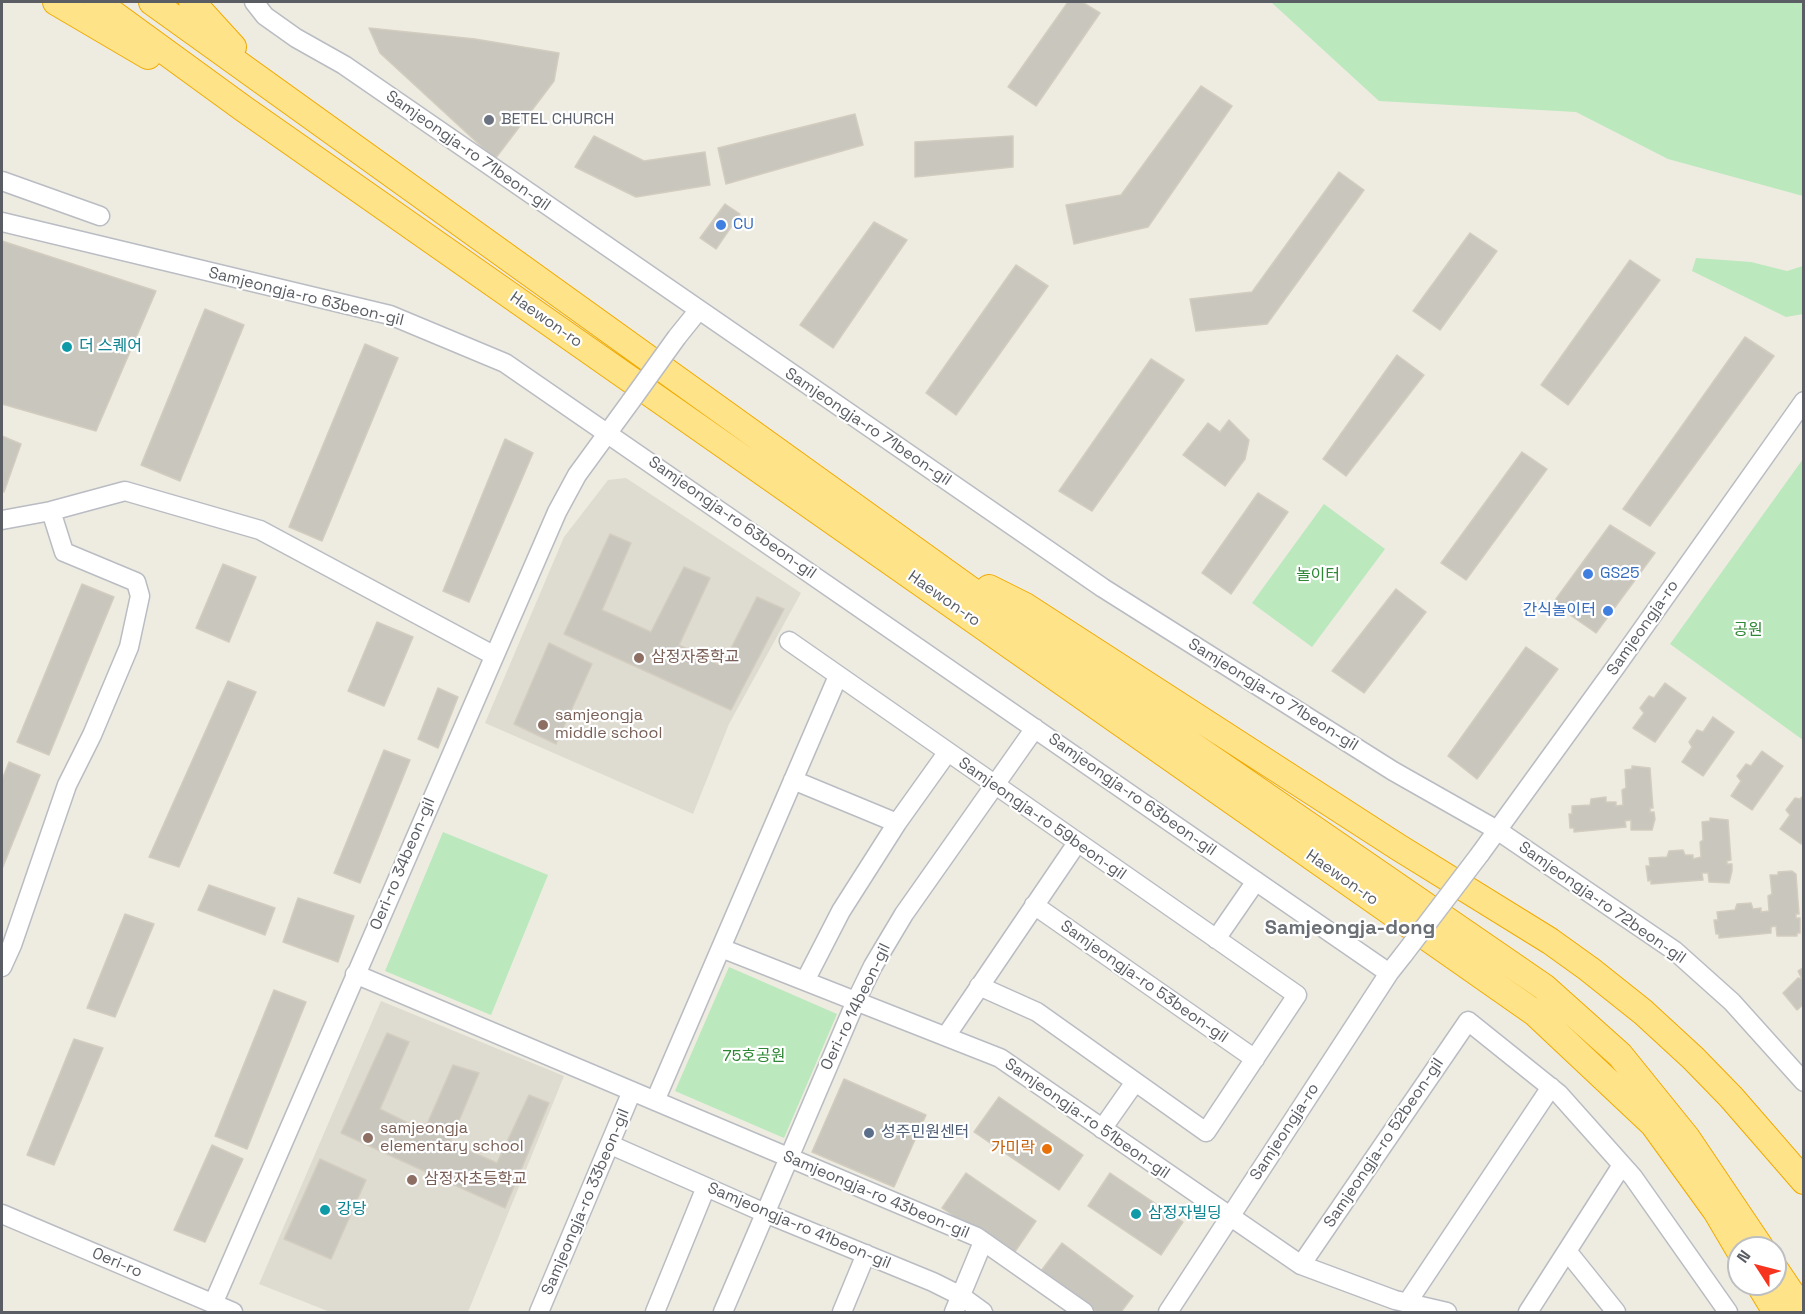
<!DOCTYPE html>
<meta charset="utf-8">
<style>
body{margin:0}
#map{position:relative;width:1805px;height:1314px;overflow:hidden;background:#eeece1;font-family:"Space Grotesk",sans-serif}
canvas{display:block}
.frame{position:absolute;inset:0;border:3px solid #5a5e64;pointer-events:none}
.north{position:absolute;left:1727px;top:1236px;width:60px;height:60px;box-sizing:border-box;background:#fff;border:2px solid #bdbfc1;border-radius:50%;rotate:306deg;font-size:16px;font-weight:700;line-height:24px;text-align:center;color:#5a5e64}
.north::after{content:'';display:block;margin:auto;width:21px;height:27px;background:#f7341e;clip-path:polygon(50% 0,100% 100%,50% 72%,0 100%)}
</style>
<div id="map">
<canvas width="1805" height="1314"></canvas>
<div class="frame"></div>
<div class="north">N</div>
</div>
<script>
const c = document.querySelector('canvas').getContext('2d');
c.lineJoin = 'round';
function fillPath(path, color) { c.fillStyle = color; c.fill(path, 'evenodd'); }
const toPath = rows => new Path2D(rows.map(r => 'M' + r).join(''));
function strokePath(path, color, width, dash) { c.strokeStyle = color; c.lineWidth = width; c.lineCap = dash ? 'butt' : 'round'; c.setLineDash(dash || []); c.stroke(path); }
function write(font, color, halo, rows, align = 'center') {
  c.font = font + ' "Space Grotesk","Noto Sans KR",sans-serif'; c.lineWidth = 4.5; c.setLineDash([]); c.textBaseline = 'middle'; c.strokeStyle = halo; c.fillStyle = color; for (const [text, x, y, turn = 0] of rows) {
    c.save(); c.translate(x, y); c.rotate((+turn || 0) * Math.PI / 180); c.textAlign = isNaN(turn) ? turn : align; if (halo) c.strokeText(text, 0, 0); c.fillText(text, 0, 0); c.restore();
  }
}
fillPath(toPath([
 [626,478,801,593,729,724,693,814,485,723,564,537,608,480],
 [381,1001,564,1076,468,1312,330,1312,259,1284]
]), '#dedbd0');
fillPath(toPath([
 [1271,2,1803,2,1803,196,1668,159,1576,112,1379,101],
 [1696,258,1751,262,1787,271,1803,266,1803,314,1786,317,1692,271],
 [1803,459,1804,740,1803,740,1670,644],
 [1324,504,1385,549,1312,647,1252,603],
 [443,832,548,875,491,1015,385,971],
 [729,967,837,1014,784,1138,675,1091]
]), '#bbe8bc');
const building = toPath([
 [1068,2,1082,2,1100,13,1036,106,1008,87,1068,2],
 [369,28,475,39,559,53,554,81,495,159,380,53,369,28],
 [1201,86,1232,106,1148,227,1074,244,1066,205,1121,195,1201,86],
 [855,114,863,145,726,184,718,148,855,114],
 [594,136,644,161,705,152,710,185,636,197,575,167,594,136],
 [1013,136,1013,167,915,177,915,142,1013,136],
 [1339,172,1364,190,1267,324,1196,331,1190,299,1252,292,1339,172],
 [725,204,740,214,716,249,700,238,725,204],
 [874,222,907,240,833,348,800,325,874,222],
 [1470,233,1497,251,1440,330,1413,311,1470,233],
 [2,241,156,291,96,431,2,404,2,241],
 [1630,260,1660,280,1568,405,1541,385,1630,260],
 [1016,265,1048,286,956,415,926,393,1016,265],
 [205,309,244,325,180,481,141,465,205,309],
 [1745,337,1774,356,1650,526,1623,509,1745,337],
 [365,344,398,358,322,541,289,527,365,344],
 [1397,355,1424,375,1346,476,1323,459,1397,355],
 [1151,359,1184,380,1092,511,1059,491,1151,359],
 [1229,420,1249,440,1245,459,1225,486,1183,455,1208,423,1220,432,1229,420],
 [2,436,21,444,4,492,2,491,2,436],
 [505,439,533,453,469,602,443,591,505,439],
 [1522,452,1547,469,1466,580,1441,563,1522,452],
 [1258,493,1288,512,1231,594,1202,573,1258,493],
 [1610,525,1655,553,1596,633,1553,603,1610,525],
 [610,534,631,543,602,610,651,632,684,567,710,578,679,645,722,666,757,597,784,609,731,710,564,634,610,534],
 [223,564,256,577,229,642,196,628,223,564],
 [82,584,114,597,49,755,17,742,82,584],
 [1396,589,1426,612,1364,693,1332,671,1396,589],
 [377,622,413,637,384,706,348,691,377,622],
 [549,643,592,664,556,744,514,724,549,643],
 [1526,647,1558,669,1477,779,1448,756,1526,647],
 [228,681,256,692,179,867,149,857,228,681],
 [1665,683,1686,698,1655,742,1633,728,1644,713,1640,708,1649,696,1654,698,1665,683],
 [438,688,458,697,438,748,418,739,438,688],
 [1713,717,1734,732,1703,776,1682,762,1692,747,1689,742,1697,730,1703,732,1713,717],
 [384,750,410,760,360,883,334,873,384,750],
 [1762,751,1783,766,1752,810,1731,796,1741,781,1737,776,1746,764,1751,766,1762,751],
 [9,762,40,775,2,869,2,780,9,762],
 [1632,766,1650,768,1653,808,1650,808,1650,812,1654,812,1655,819,1652,830,1631,830,1631,820,1625,821,1626,827,1574,832,1574,828,1570,828,1569,814,1572,814,1572,806,1590,805,1591,799,1606,797,1606,802,1616,802,1616,806,1623,805,1622,790,1626,788,1625,770,1632,769,1632,766],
 [1804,795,1804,840,1801,844,1780,829,1790,815,1786,810,1795,798,1800,799,1804,795],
 [1710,818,1728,820,1731,860,1727,861,1727,864,1732,864,1732,871,1729,883,1709,882,1708,873,1702,873,1703,880,1651,884,1651,880,1648,881,1646,866,1650,866,1649,858,1667,857,1669,851,1683,850,1685,855,1693,855,1693,859,1701,857,1700,842,1703,840,1702,822,1710,821,1710,818],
 [1792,871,1796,874,1799,914,1796,914,1796,918,1800,918,1800,933,1797,933,1797,936,1777,936,1776,926,1771,927,1771,933,1719,938,1719,934,1716,934,1714,920,1718,920,1717,912,1735,910,1737,904,1751,903,1753,909,1761,908,1761,912,1769,911,1768,896,1772,894,1770,875,1778,875,1778,872,1792,871],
 [209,885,275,908,265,935,198,910,209,885],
 [298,898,354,916,338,962,283,942,298,898],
 [125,914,154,924,115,1017,87,1008,125,914],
 [1804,967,1804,1004,1797,1010,1783,993,1798,978,1802,979,1798,971,1804,967],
 [274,990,306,1002,247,1149,215,1136,274,990],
 [387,1033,409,1042,380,1109,424,1131,453,1065,479,1073,450,1142,497,1163,529,1095,549,1103,505,1208,341,1133,387,1033],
 [74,1039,103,1048,54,1165,27,1155,74,1039],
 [844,1079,926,1115,894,1187,812,1152,844,1079],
 [999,1097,1083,1155,1059,1190,974,1132,999,1097],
 [212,1145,243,1159,205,1242,174,1230,212,1145],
 [320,1159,366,1180,331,1259,284,1239,320,1159],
 [966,1173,1036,1221,1012,1256,942,1208,966,1173],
 [1110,1173,1183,1222,1161,1255,1088,1206,1110,1173],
 [1062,1243,1133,1296,1121,1312,1097,1312,1041,1271,1062,1243]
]);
fillPath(building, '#c9c6be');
strokePath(building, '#d3cdbf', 1.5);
const minor = toPath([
 [254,2,265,16,296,38,344,65,1103,588,1393,771,1497,830,1675,951,1732,1002,1804,1082],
 [2,181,100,216],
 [2,222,390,315,505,363,1389,973],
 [677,337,698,311],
 [2,520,51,511,125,491,260,530,493,655],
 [789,641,1297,995,1206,1132,1037,1012,979,986],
 [793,780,897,823],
 [1480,854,1617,665,1804,401],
 [1034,905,1255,1059],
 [1216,939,1256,881],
 [721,948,1000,1058,1301,1265,1395,1300,1447,1312],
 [2,967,12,945,67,785,92,735,129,647,140,596,136,582,64,552,51,511],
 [355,974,977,1237,1084,1312],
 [805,981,841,911,897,823,947,753],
 [946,1036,1077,843],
 [655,1101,838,676],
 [1102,1129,1135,1082],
 [611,1145,765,1213,933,1282,961,1296,983,1312],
 [2,1214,233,1312],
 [1567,1251,1616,1312],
 [1301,1265,1468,1021,1559,1094,1633,1177,1728,1312],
 [1407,1303,1551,1087],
 [213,1304,557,512,577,475,631,401],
 [539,1312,632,1091],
 [655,1312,706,1187],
 [723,1312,856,1001,873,966,904,914,1035,728],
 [842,1312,866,1254],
 [954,1312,983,1242],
 [1168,1312,1389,973,1404,954],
 [1528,1312,1622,1165]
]);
const highway = toPath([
 [56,2,148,56],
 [97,2,244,109,1535,1013,1653,1124,1716,1211,1739,1250],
 [152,2,1067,659,1544,987,1620,1055,1687,1138,1761,1248],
 [192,2,233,47],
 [989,588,1025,606,1398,847,1550,941,1589,969,1643,1012,1693,1058,1731,1097,1804,1181],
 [1775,1269,1804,1312],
 [1759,1284,1776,1312]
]);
strokePath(minor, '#b9bcc2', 21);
strokePath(highway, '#f0aa00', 28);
strokePath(minor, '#fff', 18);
strokePath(highway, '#ffe388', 26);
const minorBridge = toPath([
 [631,401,677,337],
 [1404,954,1480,854]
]);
strokePath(minorBridge, '#b9bcc2', 21, []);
strokePath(minorBridge, '#fff', 18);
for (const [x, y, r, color] of [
 [489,120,6,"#6b7280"],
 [721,225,6,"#3f7fe0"],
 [67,347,6,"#0f9aa8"],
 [1588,574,6,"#3f7fe0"],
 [1608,611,6,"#3f7fe0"],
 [639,658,6,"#8d6e63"],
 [543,725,6,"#8d6e63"],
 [869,1133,6,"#5c6f8a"],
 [368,1138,6,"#8d6e63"],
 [1047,1149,6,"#e8710a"],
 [412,1180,6,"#8d6e63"],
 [325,1210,6,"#0f9aa8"],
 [1136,1214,6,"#0f9aa8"]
]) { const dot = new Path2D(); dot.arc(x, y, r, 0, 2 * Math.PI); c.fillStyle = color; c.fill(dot); strokePath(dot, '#fff', 2); }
write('16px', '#5b616d', '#fff', [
 ["BETEL CHURCH",501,120]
], 'left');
write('16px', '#5a5e64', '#fff', [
 ["Samjeongja-ro 71beon-gil",468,151,35],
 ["Samjeongja-ro 63beon-gil",306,297,14],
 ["Haewon-ro",546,320,35],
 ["Samjeongja-ro 71beon-gil",868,427,34],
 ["Samjeongja-ro 63beon-gil",732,518,35],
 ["Haewon-ro",944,599,35],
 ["Samjeongja-ro",1643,628,-55],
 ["Samjeongja-ro 71beon-gil",1273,695,32],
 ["Samjeongja-ro 63beon-gil",1132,795,35],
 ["Samjeongja-ro 59beon-gil",1042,819,35],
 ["Oeri-ro 34beon-gil",403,864,-67],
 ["Haewon-ro",1342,878,35],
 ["Samjeongja-ro 72beon-gil",1602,903,35],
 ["Samjeongja-ro 53beon-gil",1144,982,35],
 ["Oeri-ro 14beon-gil",856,1007,-64],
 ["Samjeongja-ro 51beon-gil",1087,1119,35],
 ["Samjeongja-ro",1285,1132,-57],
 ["Samjeongja-ro 52beon-gil",1384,1143,-56],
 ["Samjeongja-ro 43beon-gil",876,1195,23],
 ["Samjeongja-ro 33beon-gil",586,1202,-67],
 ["Samjeongja-ro 41beon-gil",799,1226,23],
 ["Oeri-ro",117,1263,23]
]);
write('16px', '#366cbe', '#fff', [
 ["CU",733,225],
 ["GS25",1600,574],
 ["간식놀이터",1596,611,"right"]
], 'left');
write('16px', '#0d838f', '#fff', [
 ["더 스퀘어",79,347],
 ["강당",337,1210],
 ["삼정자빌딩",1148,1214]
], 'left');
write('16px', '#2e8734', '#fff', [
 ["놀이터",1318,576],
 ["공원",1748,631],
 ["75호공원",754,1057]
]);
write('16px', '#785e54', '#fff', [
 ["삼정자중학교",651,658],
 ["samjeongja",555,716],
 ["middle school",555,734],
 ["samjeongja",380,1129],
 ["elementary school",380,1147],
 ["삼정자초등학교",424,1180]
], 'left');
write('16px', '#4e5e75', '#fff', [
 ["성주민원센터",881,1133]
], 'left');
write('16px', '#c56008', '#fff', [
 ["가미락",1035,1149]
], 'right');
write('bold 20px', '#6b7076', '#fff', [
 ["Samjeongja-dong",1350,929]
]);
</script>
